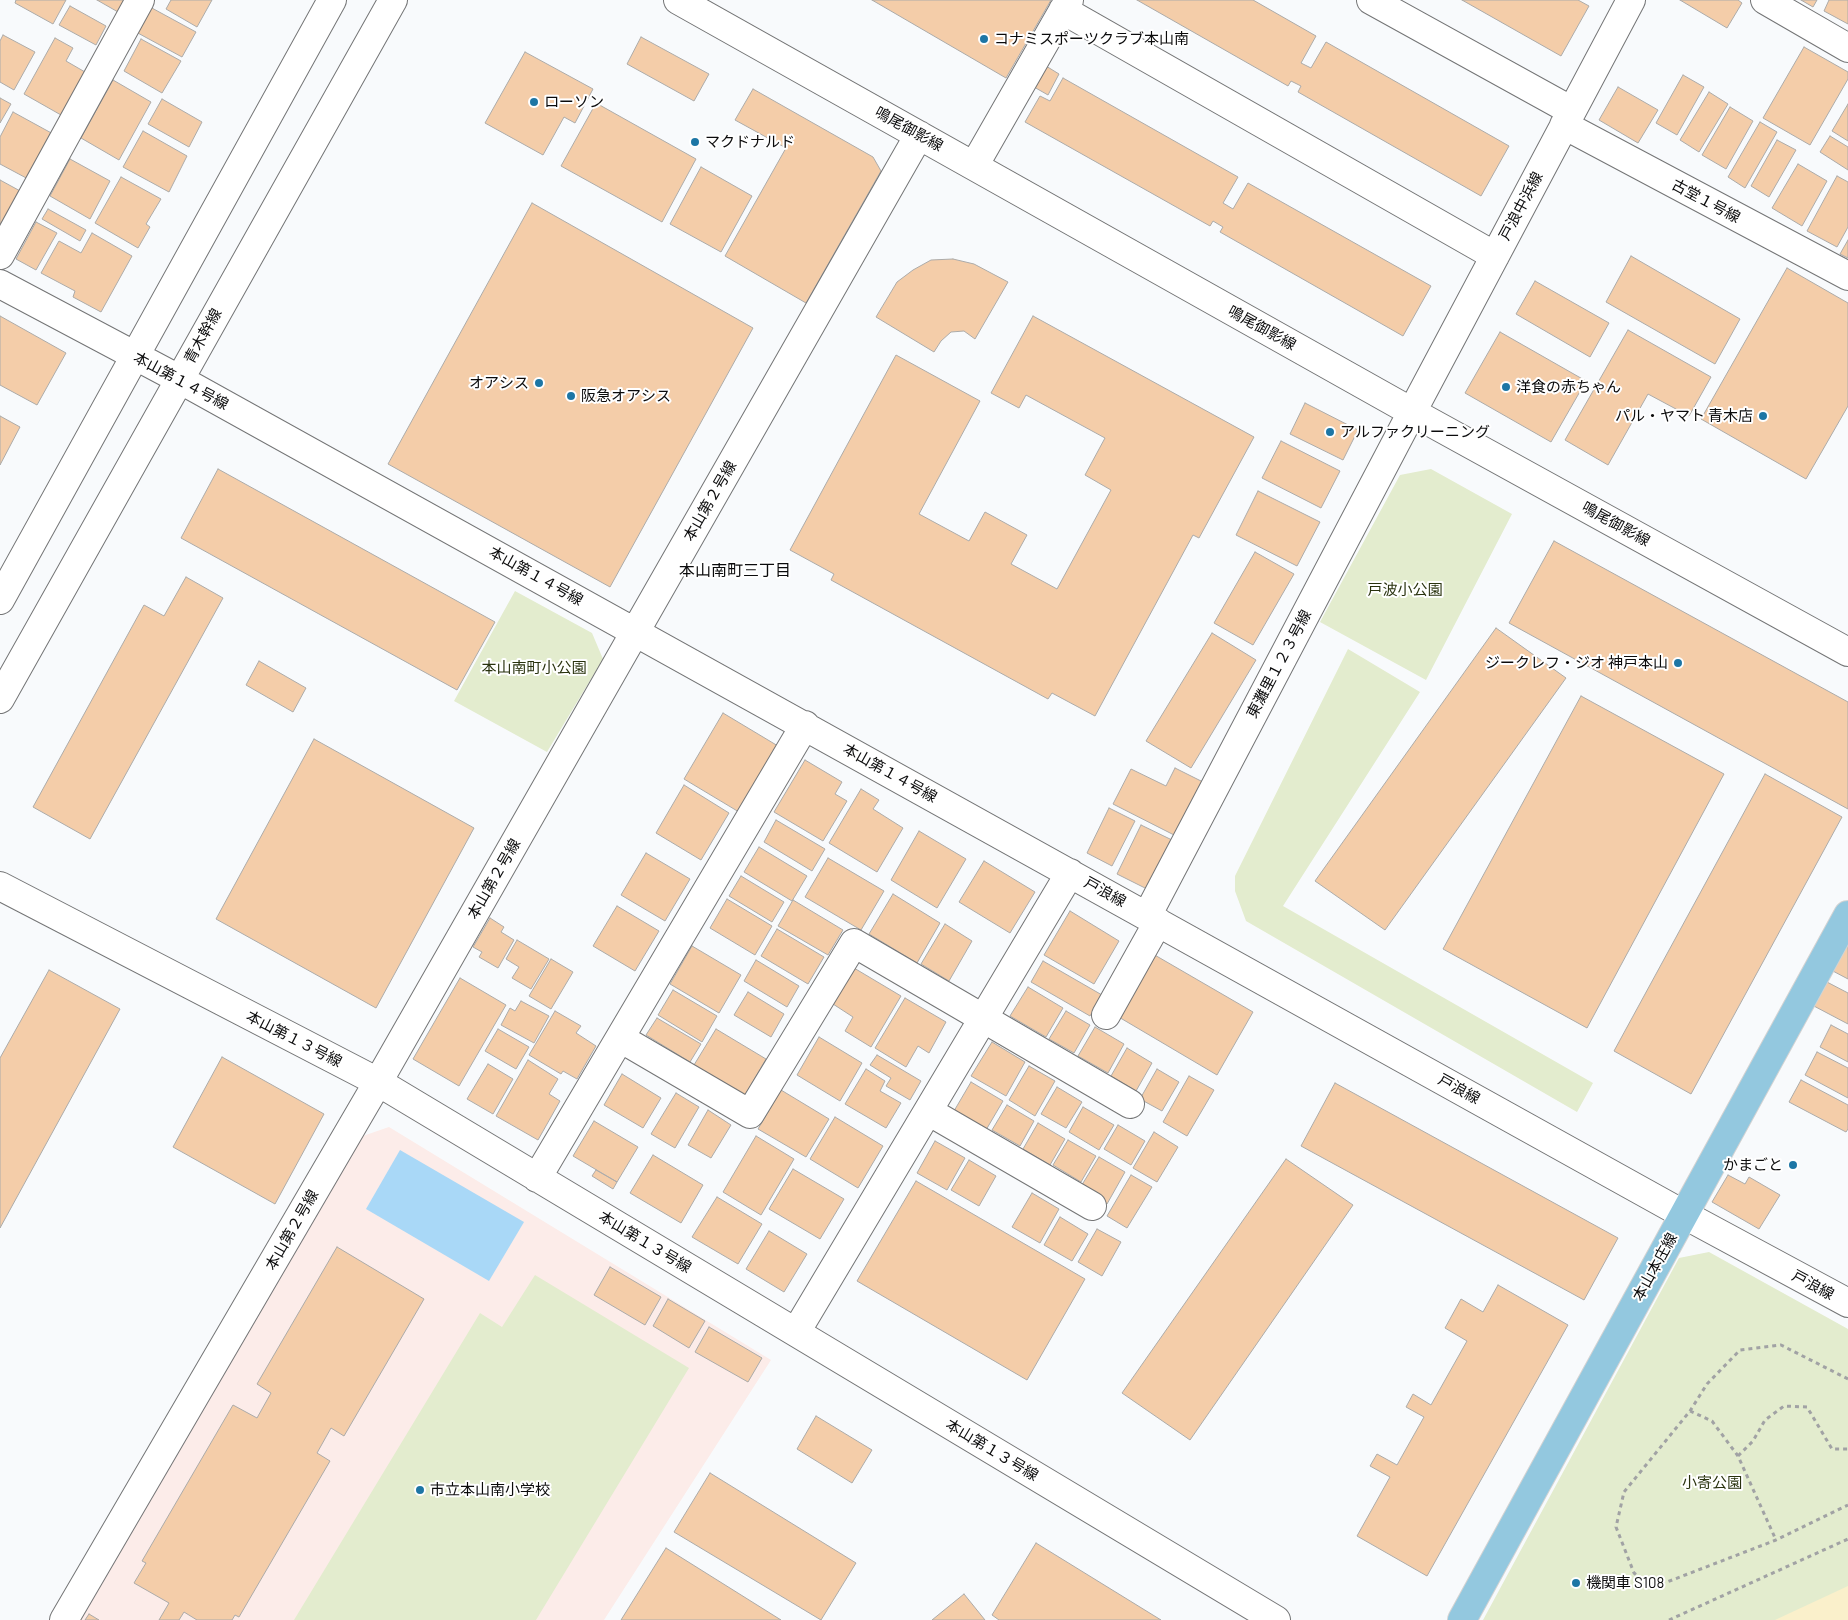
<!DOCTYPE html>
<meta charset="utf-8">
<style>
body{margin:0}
canvas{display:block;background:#f8fafc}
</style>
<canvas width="1848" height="1620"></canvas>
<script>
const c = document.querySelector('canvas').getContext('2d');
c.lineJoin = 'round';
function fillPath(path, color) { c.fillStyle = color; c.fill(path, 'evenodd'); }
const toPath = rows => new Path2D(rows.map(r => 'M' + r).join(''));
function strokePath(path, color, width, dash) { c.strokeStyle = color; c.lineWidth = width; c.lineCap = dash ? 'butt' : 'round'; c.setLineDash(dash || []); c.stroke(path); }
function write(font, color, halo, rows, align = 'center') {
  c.font = font + ' Barlow,"Noto Sans JP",sans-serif'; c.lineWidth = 4; c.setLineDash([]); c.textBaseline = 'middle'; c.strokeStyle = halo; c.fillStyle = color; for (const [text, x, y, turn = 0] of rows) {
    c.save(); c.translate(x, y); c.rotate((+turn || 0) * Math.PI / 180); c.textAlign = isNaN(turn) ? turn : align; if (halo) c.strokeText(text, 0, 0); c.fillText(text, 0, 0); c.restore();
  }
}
fillPath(toPath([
 [389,1127,771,1360,604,1620,77,1620,357,1138]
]), '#fcece9');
fillPath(toPath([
 [1431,469,1512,514,1426,680,1320,622,1400,475],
 [515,591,592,633,603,659,547,752,454,701],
 [1348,649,1420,692,1283,906,1593,1083,1577,1112,1246,921,1235,891,1235,876],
 [1709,1252,1848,1329,1848,1620,1483,1620,1679,1258],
 [535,1275,689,1368,536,1620,294,1620,480,1313,502,1327]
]), '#e3ecce');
fillPath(toPath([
 [1848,1586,1848,1620,1775,1620]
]), '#faf0cb');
fillPath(toPath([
 [400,1150,524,1222,489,1281,366,1209]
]), '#a9d8f7');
const building = toPath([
 [16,0,66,0,53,24,15,3,16,0],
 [97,0,125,0,118,12,97,0],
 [171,0,212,0,197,27,166,9,171,0],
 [872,0,1051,0,1006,78,872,0],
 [1137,0,1253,0,1316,36,1301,63,1311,68,1326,42,1509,146,1481,196,1298,92,1301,86,1291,81,1288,86,1137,0],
 [1462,0,1578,0,1589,6,1561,56,1462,0],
 [1680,0,1738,0,1742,3,1727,28,1680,0],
 [1801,0,1817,0,1813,7,1801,0],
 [1829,0,1848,0,1848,24,1824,11,1829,0],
 [70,6,106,26,96,45,59,25,70,6],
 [150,7,196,32,182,57,136,32,150,7],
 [3,35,35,52,14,90,0,82,0,41,3,35],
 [641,37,709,74,694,101,627,64,641,37],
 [55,38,73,48,66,61,85,72,61,115,24,94,55,38],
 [141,39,181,61,162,93,124,71,141,39],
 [1804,47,1848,72,1848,79,1810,145,1763,118,1804,47],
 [525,52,593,89,575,123,564,117,543,155,485,123,525,52],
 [1046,66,1059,74,1048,95,1034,87,1046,66],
 [1683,75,1704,87,1677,135,1656,123,1683,75],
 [1063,78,1238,177,1223,203,1233,209,1248,183,1431,286,1403,336,1220,232,1223,227,1213,221,1210,226,1025,122,1040,96,1050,101,1063,78],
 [113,80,151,102,119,160,81,138,113,80],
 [1618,87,1658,110,1638,143,1599,120,1618,87],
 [753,89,873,157,881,171,806,303,725,256,786,148,735,120,753,89],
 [1709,92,1728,104,1699,152,1680,140,1709,92],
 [0,98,11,104,0,123,0,98],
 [162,99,202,122,189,147,148,124,162,99],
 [596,103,696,159,662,222,561,166,596,103],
 [1848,104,1848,141,1832,131,1848,104],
 [1730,107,1753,121,1726,169,1702,155,1730,107],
 [13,112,55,135,30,180,0,164,0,137,13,112],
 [1760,122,1777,132,1745,188,1728,177,1760,122],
 [143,131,187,156,169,192,123,167,143,131],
 [1830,136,1848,147,1848,170,1820,152,1830,136],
 [1777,140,1796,150,1769,197,1751,186,1777,140],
 [70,159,110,181,90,219,50,196,70,159],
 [1798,164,1827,181,1802,226,1772,208,1798,164],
 [701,167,752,196,721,252,670,224,701,167],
 [1837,176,1848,182,1848,227,1837,247,1807,231,1837,176],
 [121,177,161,199,146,224,150,227,138,248,95,223,121,177],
 [0,180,22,192,0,233,0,180],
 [532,203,753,328,610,587,388,464,532,203],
 [48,209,86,230,80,241,42,219,48,209],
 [36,222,57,233,36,270,16,259,36,222],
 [92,233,132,256,101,312,73,297,75,291,41,273,59,241,81,253,92,233],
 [1848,240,1848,258,1840,254,1848,240],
 [1631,256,1740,319,1715,364,1606,302,1631,256],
 [953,259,974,264,1008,282,975,339,964,331,951,332,941,341,934,352,876,317,897,282,913,270,931,260,953,259],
 [1787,268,1848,303,1848,406,1806,479,1701,419,1787,268],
 [1535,281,1609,323,1590,357,1516,314,1535,281],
 [0,316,66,353,37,405,0,385,0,316],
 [1033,316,1254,437,1199,538,1193,535,1095,716,1052,693,1048,699,831,580,834,574,790,550,896,355,980,401,919,514,969,541,985,512,1027,535,1011,564,1057,589,1111,490,1085,475,1105,438,1026,395,1019,408,991,393,1033,316],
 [1628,330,1711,377,1689,416,1648,394,1608,465,1565,440,1628,330],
 [1500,332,1586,381,1551,442,1465,393,1500,332],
 [1305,403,1358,430,1343,460,1290,434,1305,403],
 [0,416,20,427,0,465,0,416],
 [1281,441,1340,471,1321,508,1262,478,1281,441],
 [218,469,495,622,457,690,181,538,218,469],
 [1258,491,1320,522,1297,566,1236,535,1258,491],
 [1554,541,1848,702,1848,809,1509,623,1554,541],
 [1255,552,1294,574,1253,645,1214,623,1255,552],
 [186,577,223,598,90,839,33,807,144,605,164,616,186,577],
 [1496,628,1566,678,1385,930,1315,881,1496,628],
 [1212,633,1256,660,1191,768,1146,741,1212,633],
 [259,661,306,688,293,712,246,685,259,661],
 [1581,696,1724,774,1587,1028,1443,949,1581,696],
 [723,713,778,746,739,812,684,779,723,713],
 [314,739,474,828,376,1008,216,919,314,739],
 [805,760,842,782,835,794,847,801,823,841,774,812,805,760],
 [1175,768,1203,782,1176,836,1113,804,1131,769,1166,786,1175,768],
 [1765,774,1842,817,1691,1094,1614,1051,1765,774],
 [684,785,729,813,701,860,656,833,684,785],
 [861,789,879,800,873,809,903,828,877,872,829,843,861,789],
 [1109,808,1135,821,1112,866,1087,853,1109,808],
 [776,820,825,849,812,871,764,842,776,820],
 [1141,825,1172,840,1147,889,1117,874,1141,825],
 [919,831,966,859,937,908,891,880,919,831],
 [759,847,807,876,792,901,744,872,759,847],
 [646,853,690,879,665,921,621,895,646,853],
 [828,858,884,891,861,930,805,897,828,858],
 [984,861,1035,892,1010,933,959,902,984,861],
 [741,876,784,902,772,922,729,896,741,876],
 [893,894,940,923,917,963,869,934,893,894],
 [727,899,772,926,755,955,710,928,727,899],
 [793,900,843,930,828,955,778,926,793,900],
 [617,906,659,931,635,971,593,946,617,906],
 [1070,911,1119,941,1094,984,1044,955,1070,911],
 [490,918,504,927,501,932,514,940,498,968,479,957,482,952,473,947,490,918],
 [945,924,972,941,949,981,921,964,945,924],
 [777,929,824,957,808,984,761,956,777,929],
 [1848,938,1848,979,1831,970,1848,938],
 [517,940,549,959,531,989,512,978,519,967,506,959,517,940],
 [692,946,741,975,719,1013,670,984,692,946],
 [1153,954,1253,1012,1217,1075,1117,1016,1153,954],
 [551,959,573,972,551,1009,529,996,551,959],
 [756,960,799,986,787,1007,744,981,756,960],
 [1043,961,1102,995,1090,1016,1031,982,1043,961],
 [854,968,901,996,871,1047,845,1031,853,1017,833,1004,854,968],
 [49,970,120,1009,0,1228,0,1058,49,970],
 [460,978,506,1005,459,1086,413,1059,460,978],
 [1825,981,1848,993,1848,1024,1812,1005,1825,981],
 [1028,987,1063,1008,1046,1037,1010,1016,1028,987],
 [673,990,717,1016,702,1042,658,1015,673,990],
 [748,992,784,1014,771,1037,734,1015,748,992],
 [905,998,946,1022,929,1053,918,1046,906,1067,875,1048,905,998],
 [521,1001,549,1016,534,1043,501,1025,510,1008,515,1011,521,1001],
 [555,1011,581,1026,576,1033,596,1046,577,1079,563,1071,561,1074,529,1055,555,1011],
 [1066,1011,1090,1025,1074,1053,1049,1039,1066,1011],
 [657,1018,701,1044,690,1062,646,1035,657,1018],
 [1831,1025,1848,1034,1848,1062,1820,1047,1831,1025],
 [1095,1027,1124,1044,1108,1073,1078,1056,1095,1027],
 [498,1029,529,1047,516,1069,485,1051,498,1029],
 [716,1029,766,1059,745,1095,694,1065,716,1029],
 [819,1037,862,1063,840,1101,797,1075,819,1037],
 [992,1042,1025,1062,1006,1096,971,1076,992,1042],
 [1127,1048,1152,1063,1136,1091,1111,1076,1127,1048],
 [1817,1052,1848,1068,1848,1098,1805,1075,1817,1052],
 [877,1055,921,1081,910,1100,886,1086,891,1078,870,1065,877,1055],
 [222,1057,324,1114,275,1204,173,1147,222,1057],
 [528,1060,558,1079,549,1094,560,1101,538,1140,496,1116,528,1060],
 [488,1064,513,1079,493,1114,467,1099,488,1064],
 [1029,1066,1055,1081,1035,1116,1009,1100,1029,1066],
 [866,1069,885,1081,880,1091,901,1103,886,1128,845,1104,866,1069],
 [1157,1069,1179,1082,1162,1111,1140,1099,1157,1069],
 [622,1074,661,1098,643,1128,604,1105,622,1074],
 [1189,1076,1214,1090,1187,1136,1163,1122,1189,1076],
 [1801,1080,1848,1105,1848,1129,1846,1132,1789,1102,1801,1080],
 [971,1082,1003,1101,986,1130,954,1111,971,1082],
 [1335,1083,1618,1238,1584,1300,1301,1146,1335,1083],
 [1057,1087,1082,1102,1066,1128,1041,1114,1057,1087],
 [781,1090,829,1119,806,1157,758,1129,781,1090],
 [676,1093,699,1107,675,1148,651,1134,676,1093],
 [1007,1105,1034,1121,1020,1146,992,1130,1007,1105],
 [1083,1107,1114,1125,1099,1150,1069,1132,1083,1107],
 [708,1110,731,1125,711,1158,688,1145,708,1110],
 [835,1117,883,1146,858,1188,810,1159,835,1117],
 [594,1121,638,1147,617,1182,573,1156,594,1121],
 [1038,1123,1065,1139,1050,1165,1023,1149,1038,1123],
 [1118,1125,1145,1141,1131,1165,1104,1149,1118,1125],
 [1154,1132,1178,1147,1157,1182,1133,1168,1154,1132],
 [756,1136,794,1159,761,1215,723,1192,756,1136],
 [1068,1140,1096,1156,1081,1182,1053,1165,1068,1140],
 [935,1141,965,1158,947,1190,917,1173,935,1141],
 [653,1155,703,1185,681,1223,630,1193,653,1155],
 [1099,1157,1125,1172,1107,1204,1080,1188,1099,1157],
 [1286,1159,1353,1205,1190,1440,1122,1393,1286,1159],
 [969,1160,996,1176,979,1206,951,1190,969,1160],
 [793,1169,844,1199,820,1239,769,1209,793,1169],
 [596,1170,617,1182,613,1189,592,1176,596,1170],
 [1131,1175,1152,1187,1127,1228,1107,1216,1131,1175],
 [1728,1175,1745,1184,1749,1177,1780,1195,1759,1229,1712,1202,1728,1175],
 [916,1181,1085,1279,1027,1380,857,1281,916,1181],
 [1032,1193,1059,1209,1040,1243,1012,1227,1032,1193],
 [717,1197,762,1224,738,1264,692,1237,717,1197],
 [1060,1217,1088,1234,1072,1261,1044,1245,1060,1217],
 [1097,1229,1121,1242,1102,1276,1078,1262,1097,1229],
 [769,1231,807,1254,784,1292,746,1269,769,1231],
 [337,1247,424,1299,344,1436,331,1428,317,1453,330,1461,239,1617,235,1615,232,1620,197,1620,184,1612,179,1620,159,1620,169,1603,134,1583,146,1563,142,1561,233,1405,257,1418,271,1393,257,1384,337,1247],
 [610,1267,661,1297,645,1325,594,1295,610,1267],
 [1498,1285,1568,1325,1427,1576,1357,1536,1390,1477,1370,1466,1377,1454,1397,1465,1424,1417,1406,1407,1413,1394,1431,1405,1467,1341,1445,1328,1461,1299,1483,1312,1498,1285],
 [668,1299,705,1321,689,1348,653,1326,668,1299],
 [709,1327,762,1358,748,1382,695,1352,709,1327],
 [816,1416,872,1450,852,1483,797,1449,816,1416],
 [710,1473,856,1563,821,1620,674,1532,710,1473],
 [1036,1543,1161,1620,999,1620,992,1615,1036,1543],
 [666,1548,781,1620,621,1620,666,1548],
 [964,1594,985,1620,932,1620,964,1594],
 [89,1614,99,1620,85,1620,89,1614]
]);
fillPath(building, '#f4cda9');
strokePath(building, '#acaba9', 1);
const minor = toPath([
 [678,0,1412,412,1848,652],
 [1371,0,1572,111],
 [1765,0,1848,48],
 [1063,10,1495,256],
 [1564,125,1848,276],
 [974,166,1069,0],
 [0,255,140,0],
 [0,284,179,379,1683,1214,1848,1303],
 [0,600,332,0],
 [0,699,393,0],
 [0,886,378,1082,1276,1620],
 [1147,916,1412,412,1631,0],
 [1106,1015,1158,922],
 [620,1038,750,1114,854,943,1130,1104],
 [928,1111,1092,1206],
 [537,1178,805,725],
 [796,1332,1070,873],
 [64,1620,378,1082,919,135]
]);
const major = toPath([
 [1462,1620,1848,915]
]);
strokePath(minor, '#747576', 30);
strokePath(major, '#d3d3d3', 30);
strokePath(toPath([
 [1848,1379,1781,1345,1740,1350,1707,1384,1690,1411,1624,1492,1616,1527,1634,1573,1648,1584,1667,1582,1776,1540,1848,1505],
 [1690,1411,1712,1421,1738,1456,1776,1540],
 [1738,1456,1753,1441,1765,1420,1784,1406,1807,1407,1832,1449,1848,1449],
 [1669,1620,1848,1539]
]), '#a1a2a4', 3, [4, 4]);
strokePath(minor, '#fff', 28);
strokePath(major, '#93c8df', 28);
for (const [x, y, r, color] of [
 [984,39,5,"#1d76a5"],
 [534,102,5,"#1d76a5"],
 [695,142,5,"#1d76a5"],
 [539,383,5,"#1d76a5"],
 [1506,387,5,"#1d76a5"],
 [571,396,5,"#1d76a5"],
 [1763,416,5,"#1d76a5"],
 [1330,432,5,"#1d76a5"],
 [1678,663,5,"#1d76a5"],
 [1793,1165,5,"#1d76a5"],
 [420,1490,5,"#1d76a5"],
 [1576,1583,5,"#1d76a5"]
]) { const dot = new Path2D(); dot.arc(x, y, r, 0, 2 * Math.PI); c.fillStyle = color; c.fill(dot); strokePath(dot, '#fff', 2); }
write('15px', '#0b0b0c', '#fff', [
 ["コナミスポーツクラブ本山南",994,39],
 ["ローソン",544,102],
 ["マクドナルド",705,142],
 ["オアシス",529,383,"right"],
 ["洋食の赤ちゃん",1516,387],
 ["阪急オアシス",581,396],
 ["パル・ヤマト 青木店",1753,416,"right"],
 ["アルファクリーニング",1340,432],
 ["ジークレフ・ジオ 神戸本山",1668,663,"right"],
 ["かまごと",1783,1165,"right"],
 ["市立本山南小学校",430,1490],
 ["機関車 S108",1586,1583]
], 'left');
write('15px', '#0b0b0c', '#fff', [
 ["鳴尾御影線",909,129,29],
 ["古堂１号線",1706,201,28],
 ["戸浪中浜線",1521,206,-62],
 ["鳴尾御影線",1262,328,29],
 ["青木幹線",203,336,-61],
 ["本山第１４号線",181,381,28],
 ["本山第２号線",710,501,-60],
 ["鳴尾御影線",1616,524,29],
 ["本山第１４号線",536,576,29],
 ["東灘里１２３号線",1279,664,-62],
 ["本山第１４号線",890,773,29],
 ["本山第２号線",494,879,-60],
 ["戸浪線",1105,892,29],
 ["本山第１３号線",294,1039,27],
 ["戸浪線",1459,1089,29],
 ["本山第２号線",292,1230,-60],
 ["本山第１３号線",645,1242,31],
 ["本山本庄線",1655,1267,-61],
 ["戸浪線",1813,1285,28],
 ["本山第１３号線",992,1450,31]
]);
write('15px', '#29320e', '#fff', [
 ["戸波小公園",1405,590],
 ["本山南町小公園",534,668],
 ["小寄公園",1712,1483]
]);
write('16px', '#0b0b0c', '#fff', [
 ["本山南町三丁目",735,571]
]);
</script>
